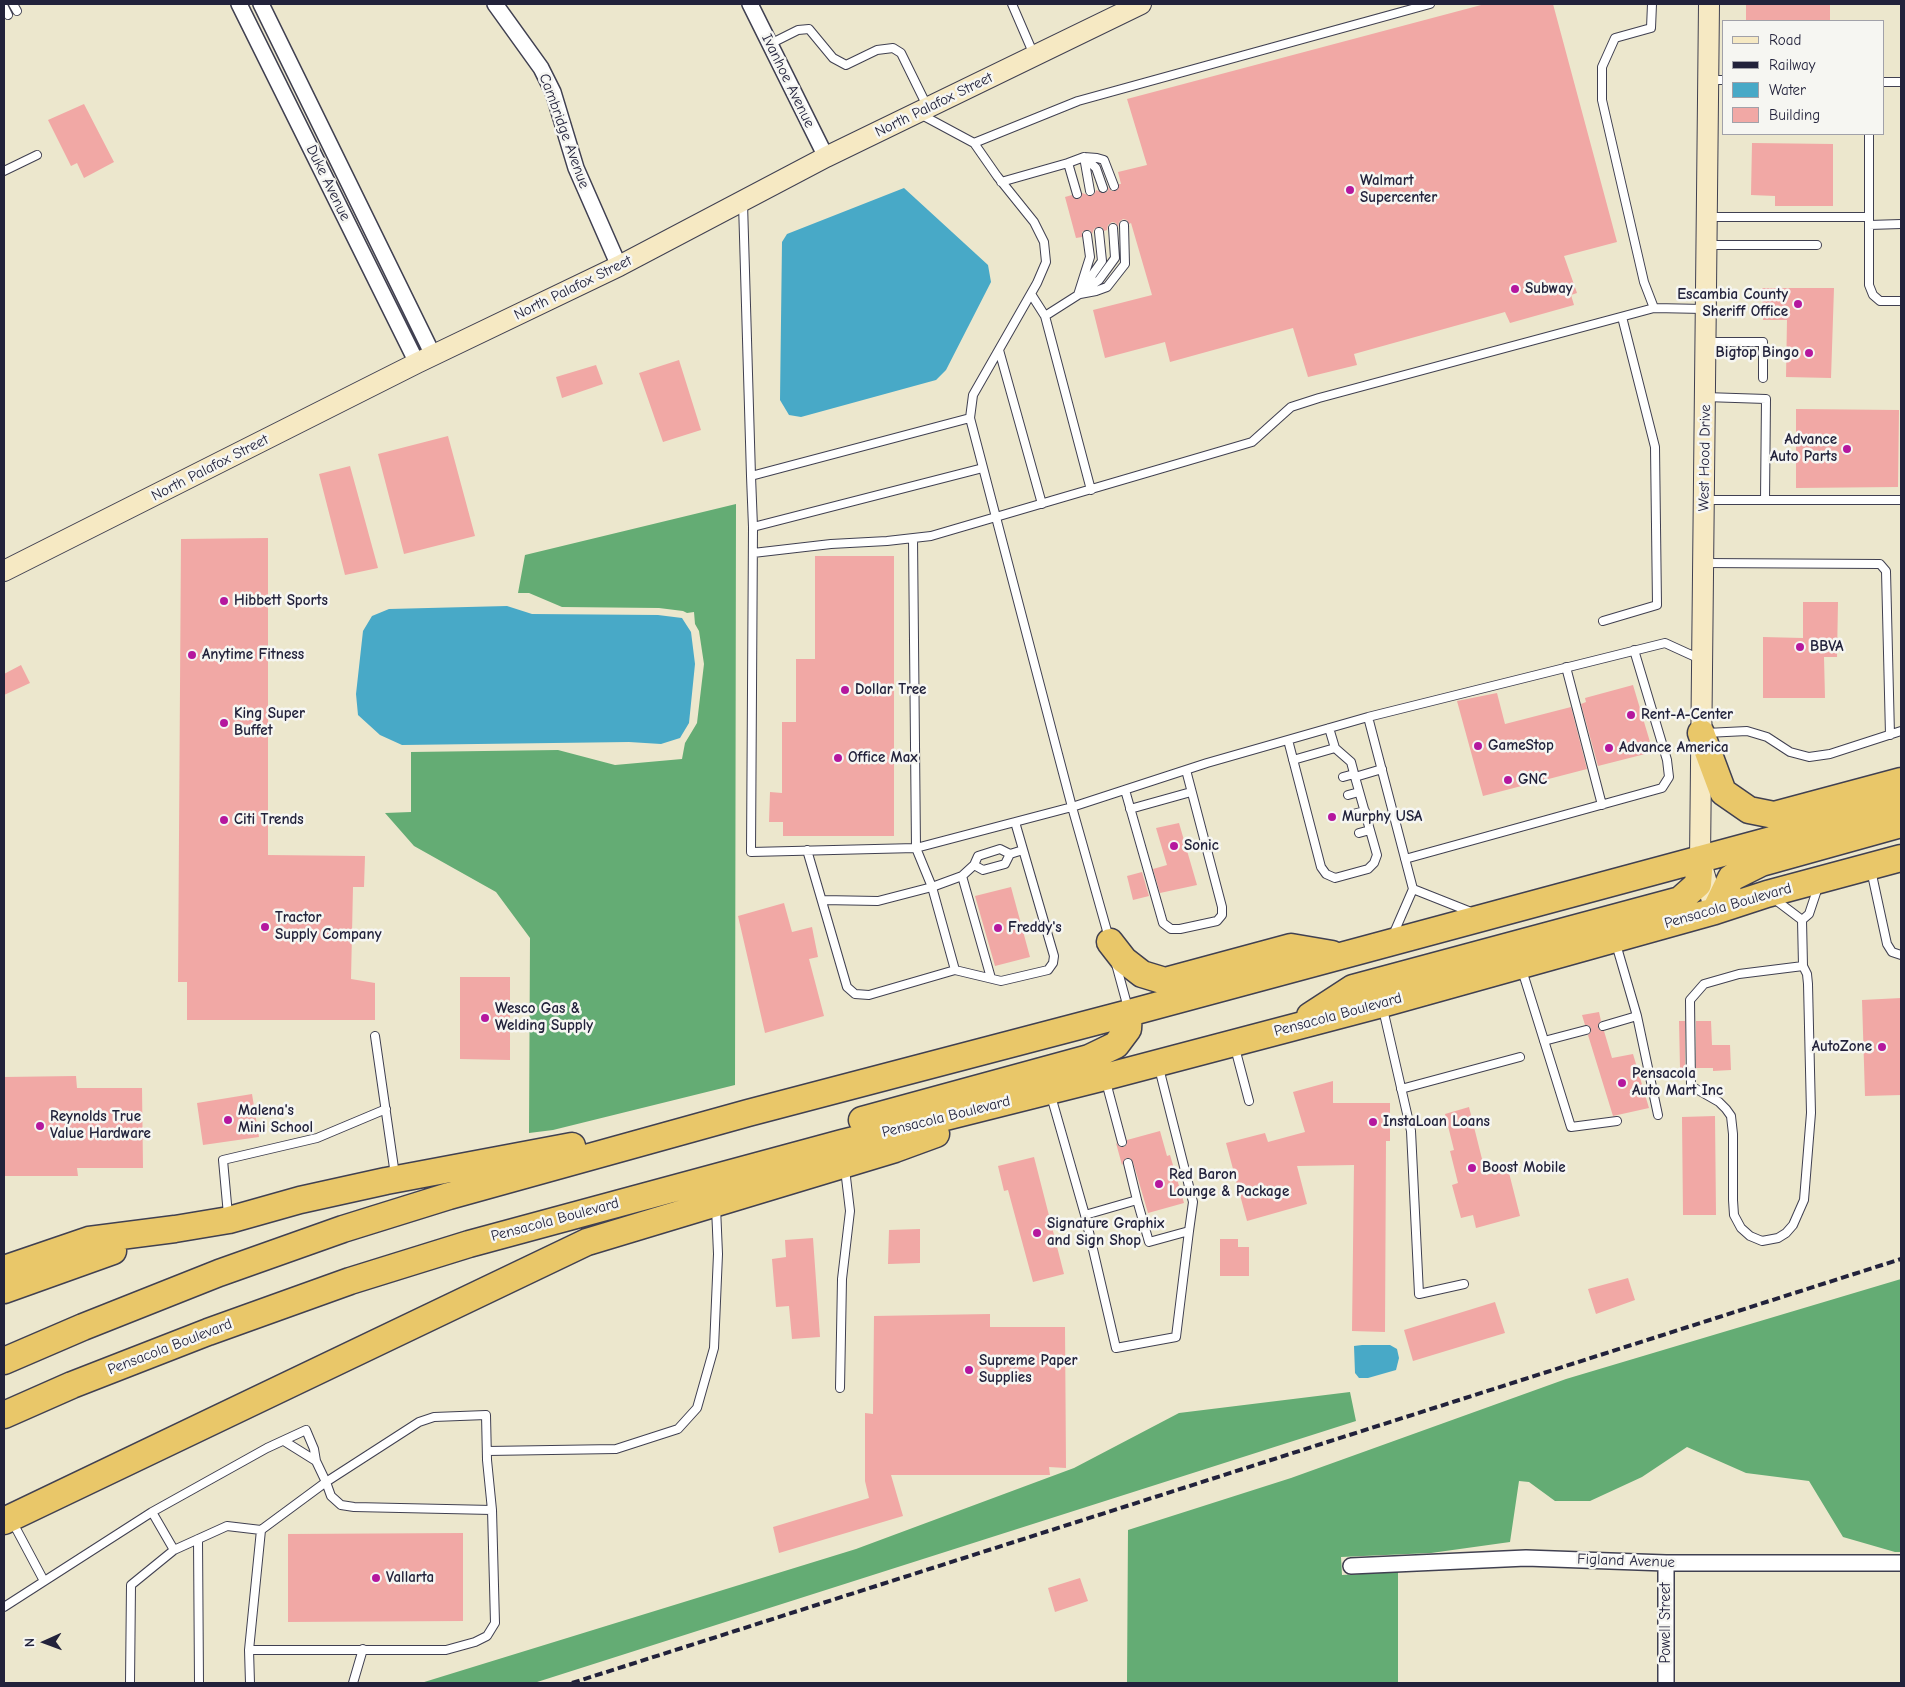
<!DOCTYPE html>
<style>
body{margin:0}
#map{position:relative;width:1905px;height:1687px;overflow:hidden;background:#ece7cd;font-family:"Comic Neue",sans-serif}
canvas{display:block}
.frame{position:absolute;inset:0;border:5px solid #22223b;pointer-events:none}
.legend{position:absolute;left:1722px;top:20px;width:162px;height:115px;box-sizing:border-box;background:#f6f6f2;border:1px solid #a1a1a9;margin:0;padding:6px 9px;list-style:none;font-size:15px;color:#22223b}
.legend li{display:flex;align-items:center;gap:10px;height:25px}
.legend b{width:25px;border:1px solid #a1a1a9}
.north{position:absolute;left:20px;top:1617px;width:50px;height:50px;-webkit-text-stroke:4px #f6f6f2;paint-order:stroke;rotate:268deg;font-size:14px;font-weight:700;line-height:20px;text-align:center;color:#22223b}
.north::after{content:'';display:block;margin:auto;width:18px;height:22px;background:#22223b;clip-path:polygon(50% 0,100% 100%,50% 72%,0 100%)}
</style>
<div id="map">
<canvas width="1905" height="1687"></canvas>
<div class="frame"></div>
<ul class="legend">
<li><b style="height:6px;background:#f6e9c3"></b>Road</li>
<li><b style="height:6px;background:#22223b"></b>Railway</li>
<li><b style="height:14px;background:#48a9c7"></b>Water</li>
<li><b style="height:14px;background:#f1a8a5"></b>Building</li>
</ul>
<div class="north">N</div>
</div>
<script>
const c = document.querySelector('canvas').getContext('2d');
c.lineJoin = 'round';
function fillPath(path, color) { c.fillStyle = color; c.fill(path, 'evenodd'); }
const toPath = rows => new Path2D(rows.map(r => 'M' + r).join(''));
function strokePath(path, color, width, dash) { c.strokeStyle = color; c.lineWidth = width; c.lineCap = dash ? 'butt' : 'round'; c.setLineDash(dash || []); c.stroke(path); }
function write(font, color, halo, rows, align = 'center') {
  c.font = font + ' "Comic Neue",sans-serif'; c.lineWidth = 5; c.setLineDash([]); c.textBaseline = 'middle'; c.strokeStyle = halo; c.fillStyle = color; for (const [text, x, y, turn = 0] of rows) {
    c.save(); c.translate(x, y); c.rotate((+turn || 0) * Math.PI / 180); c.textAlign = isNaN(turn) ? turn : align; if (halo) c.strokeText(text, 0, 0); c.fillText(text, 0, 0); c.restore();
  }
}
fillPath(toPath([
 [736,504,735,1085,553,1130,529,1133,530,938,496,892,414,846,385,813,411,812,411,752,558,750,615,765,682,759,685,743,697,723,704,664,699,631,695,624,694,612,687,613,683,611,659,608,562,607,529,593,518,593,525,555],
 [1901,1279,1901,1552,1895,1552,1843,1537,1809,1481,1746,1473,1687,1447,1642,1477,1590,1501,1555,1501,1529,1482,1519,1481,1510,1542,1431,1553,1341,1557,1342,1575,1398,1572,1398,1683,1127,1683,1128,1530,1291,1478,1566,1379],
 [1350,1392,1356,1421,534,1683,421,1683,856,1549,1074,1468,1179,1413]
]), '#64ac74');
fillPath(toPath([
 [904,188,988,265,991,282,946,370,936,380,801,417,789,415,780,400,782,242,787,234],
 [507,606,532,614,658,615,682,618,691,632,695,664,689,723,680,738,661,744,629,742,402,745,380,735,358,715,356,694,363,631,372,616,389,609],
 [1362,1345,1390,1345,1397,1349,1399,1358,1396,1370,1368,1378,1359,1378,1355,1373,1354,1346]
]), '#48a9c7');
fillPath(toPath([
 [1485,4,1553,4,1617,242,1564,256,1577,293,1571,295,1574,305,1510,323,1505,312,1354,354,1357,365,1308,377,1293,328,1170,362,1165,342,1105,358,1093,310,1152,295,1131,223,1129,224,1127,220,1123,219,1119,222,1118,227,1116,223,1112,222,1108,225,1107,230,1104,231,1102,227,1098,227,1094,229,1092,234,1090,230,1086,230,1082,232,1082,237,1076,238,1065,197,1072,195,1074,198,1078,199,1081,198,1082,193,1091,196,1095,193,1096,190,1104,193,1108,191,1108,187,1111,191,1116,191,1119,184,1121,184,1118,172,1147,165,1127,99],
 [1746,4,1830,4,1830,21,1746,21],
 [84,104,114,162,84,178,77,163,71,166,48,120],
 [1752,143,1833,144,1833,206,1775,206,1775,196,1751,195],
 [1762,288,1834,288,1831,378,1786,377,1787,320,1763,320],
 [679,360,701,430,663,442,639,373],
 [596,365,603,384,562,398,556,377],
 [1796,409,1899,410,1898,487,1796,488],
 [448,436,475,536,404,554,378,454],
 [350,466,378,568,345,575,319,474],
 [268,538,268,855,365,856,364,887,353,887,351,979,375,983,375,1020,187,1020,187,982,178,982,181,539],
 [815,556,894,556,894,836,783,836,783,822,769,822,770,792,782,793,782,722,796,722,796,659,815,659],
 [1803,602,1838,602,1837,657,1824,657,1825,698,1763,698,1763,637,1803,638],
 [21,665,30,683,4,695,4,674],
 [1633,685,1653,752,1598,766,1581,704,1586,702,1585,698],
 [1497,693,1505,724,1571,707,1587,769,1483,796,1457,701],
 [1179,823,1197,885,1160,893,1153,869,1167,865,1156,828],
 [1142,872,1149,896,1133,900,1127,876],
 [1011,887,1030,957,995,966,975,896],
 [784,903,792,932,812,927,818,957,809,959,824,1016,765,1033,738,916],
 [460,977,510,977,510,1060,460,1059],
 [1901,998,1901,1095,1865,1096,1862,1000],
 [1599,1012,1601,1021,1598,1024,1598,1028,1601,1031,1604,1031,1612,1058,1633,1054,1649,1108,1613,1116,1588,1035,1591,1032,1591,1028,1588,1025,1585,1025,1582,1015],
 [1679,1021,1685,1021,1685,1068,1680,1068],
 [1696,1021,1711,1021,1712,1045,1730,1045,1731,1070,1713,1071,1713,1068,1696,1068],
 [76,1076,77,1088,142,1088,143,1168,77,1168,78,1176,4,1176,4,1077],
 [1333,1081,1333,1103,1390,1103,1390,1141,1386,1141,1385,1332,1352,1331,1354,1165,1297,1166,1307,1204,1247,1221,1226,1143,1265,1133,1268,1142,1305,1132,1293,1092],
 [252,1094,259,1137,203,1145,197,1103],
 [1469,1107,1486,1175,1508,1169,1520,1216,1476,1228,1473,1215,1461,1218,1452,1185,1458,1183,1450,1151,1454,1150,1445,1114],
 [1715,1116,1716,1215,1683,1215,1682,1117],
 [1160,1131,1167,1156,1170,1155,1184,1203,1148,1213,1133,1162,1130,1158,1126,1158,1122,1165,1116,1143,1120,1147,1124,1147,1127,1144,1127,1140],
 [1034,1157,1064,1274,1033,1282,1008,1190,1004,1191,998,1166],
 [920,1229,920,1263,888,1264,889,1230],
 [813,1238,820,1337,792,1339,789,1306,776,1307,772,1259,786,1257,785,1240],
 [1220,1239,1238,1239,1238,1247,1249,1247,1249,1276,1220,1276],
 [1628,1278,1635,1300,1596,1314,1588,1289],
 [1495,1302,1505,1333,1413,1361,1404,1330],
 [990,1314,990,1327,1065,1327,1066,1468,1049,1467,1050,1475,891,1475,903,1516,779,1553,773,1527,869,1498,865,1481,865,1413,873,1414,874,1316],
 [463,1533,463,1621,288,1622,288,1534],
 [1080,1578,1088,1601,1055,1612,1048,1588]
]), '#f1a8a5');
const lane = toPath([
 [13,4,17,11],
 [1012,4,1034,55],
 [1652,4,1651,28,1615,38,1602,67,1602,100,1644,282,1654,308],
 [4,7,8,15],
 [770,44,798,30,809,29,833,58,846,65,877,50,893,48,901,53,928,108],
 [1710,80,1724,80],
 [1884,82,1901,82],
 [920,114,974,143,997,176,1034,222,1044,242,1046,262,1037,283,973,395,970,418],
 [1869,134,1869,285,1873,295,1880,301,1901,301],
 [974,143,1078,101,1430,4],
 [4,171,37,155],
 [1001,182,1068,163],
 [1103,188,1096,168,1084,157,1097,158,1104,160,1114,186],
 [1077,194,1068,163,1084,157,1090,191],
 [743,203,751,476],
 [1707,217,1869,217],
 [1869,225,1901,224],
 [1099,232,1102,261,1078,295,1099,280,1115,258,1113,228],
 [1707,245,1817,245],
 [1031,294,1045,316,1091,490],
 [1080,294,1096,291,1107,287,1125,264,1124,225],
 [1045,316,1078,295,1090,257,1087,235],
 [1706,342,1763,342,1763,378],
 [999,350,1042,504],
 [1705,397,1766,399,1765,500,1901,500],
 [1705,500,1765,500],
 [753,527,983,468],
 [913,538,916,848,932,887,955,970],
 [753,553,831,544,887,541,931,536,1252,442,1291,407,1319,398,1654,308,1704,309],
 [1703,563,1880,564,1886,571,1890,735],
 [1603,621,1657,605,1655,447,1622,317],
 [1566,667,1602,805],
 [1368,717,1413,889,1393,935],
 [1706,733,1747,731,1767,737,1790,752,1809,757,1830,754,1901,731],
 [1288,740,1321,867,1326,874,1335,878,1368,869,1374,863,1377,855,1355,777,1351,762,1335,748,1329,728],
 [1293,760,1335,748],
 [1343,777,1354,774],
 [1355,777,1382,769],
 [1125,790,1163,923,1171,929,1180,929,1217,921,1222,915,1222,907,1186,770],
 [1348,795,1359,792],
 [1130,809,1191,792],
 [1353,814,1365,811],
 [1359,833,1370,830],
 [807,850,847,987,855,994,869,995,955,970,1001,981,1048,970,1053,963,1054,956,1015,822],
 [1405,859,1662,788,1669,777,1667,760,1634,650],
 [974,865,983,870,1005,864,1010,854],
 [1871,870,1887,944,1892,952,1901,955],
 [962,876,991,978],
 [1413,889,1471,912],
 [1773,898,1802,920],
 [822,900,878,901,932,887,962,876,974,865,978,856,1000,849,1010,854,1023,850],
 [1802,920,1803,966,1807,974,1808,984,1811,1113,1804,1200,1793,1225,1786,1233,1778,1238,1762,1241,1750,1236,1741,1228,1734,1215,1733,1200,1733,1134,1731,1116,1726,1109,1719,1102,1691,1086,1690,1000,1704,984,1739,974,1803,966],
 [1802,920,1809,914,1818,887],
 [1109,938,1072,807,1058,754,970,418,751,476,753,527,751,852,916,848,1072,807,1207,763,1368,717,1665,643,1700,659],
 [1616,944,1637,1016],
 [1116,964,1128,1008],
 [1522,970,1571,1127,1617,1121],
 [1383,1009,1411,1131,1419,1294,1464,1284],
 [1603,1026,1637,1016,1658,1115],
 [375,1036,395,1175],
 [1544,1041,1586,1030],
 [1235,1048,1249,1101],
 [1106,1082,1122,1142],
 [1401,1089,1520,1057],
 [1051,1096,1085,1215,1116,1348,1176,1337,1189,1231],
 [1128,1163,1137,1200],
 [228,1215,223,1160,317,1138,386,1109],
 [1085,1215,1137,1200,1149,1242,1189,1231,1193,1202,1159,1068],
 [840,1388,842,1279,850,1211,845,1169],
 [487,1451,616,1449,678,1429,697,1408,714,1348,718,1254,716,1207],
 [316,1461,326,1482,331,1496,341,1505,354,1507,492,1510,487,1460,486,1415,434,1417,419,1422,326,1482,261,1530,249,1650,446,1650,475,1642,487,1636,495,1623,492,1510],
 [152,1512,174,1550,227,1526,261,1530],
 [12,1521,44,1581],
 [198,1539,199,1683],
 [4,1607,152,1512,267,1448,306,1430,314,1449,316,1461,284,1441],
 [249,1650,250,1683],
 [130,1683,131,1585,174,1550],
 [353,1683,363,1649]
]);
const street = toPath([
 [239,4,417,363],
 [261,4,433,355],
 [495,4,541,68,553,92,576,168,619,266],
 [750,4,826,157],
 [1351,1566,1526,1558,1666,1563,1901,1563],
 [1666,1683,1666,1563]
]);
const secondary = toPath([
 [1709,4,1700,859,1715,911],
 [4,571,417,363,619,266,826,157,1141,4]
]);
const highway = toPath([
 [1701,733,1723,792,1749,810,1774,815,1901,781],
 [1715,911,1731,878,1761,863,1901,824],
 [1110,942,1124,960,1142,974,1165,981,1291,947,1332,954],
 [1310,1016,1353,988,1680,900,1698,884,1700,859],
 [862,1120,1089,1058,1116,1045,1128,1029,1129,1013],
 [4,1269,89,1240,175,1229,229,1220,300,1200,386,1181,572,1146],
 [4,1290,113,1251],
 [4,1361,83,1327,219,1273,343,1229,449,1196,748,1113,1129,1013,1901,805],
 [4,1415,72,1385,208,1332,350,1281,469,1244,842,1143,1105,1077,1382,1004,1715,911,1767,894,1901,858],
 [4,1521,587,1242,895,1149,936,1134]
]);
strokePath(lane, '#404051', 10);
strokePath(street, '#404051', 18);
strokePath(secondary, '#404051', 22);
strokePath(highway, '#404051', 29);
strokePath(lane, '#fff', 8);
strokePath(street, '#fff', 15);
strokePath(secondary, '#f6e9c3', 20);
strokePath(highway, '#e9c769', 26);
strokePath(toPath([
 [572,1683,1901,1259]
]), '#22223b', 4, [8, 4]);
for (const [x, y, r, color] of [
 [1350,190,5,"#b5179e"],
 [1515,289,5,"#b5179e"],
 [1798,304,5,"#b5179e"],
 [1809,353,5,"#b5179e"],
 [1847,449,5,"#b5179e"],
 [224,601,5,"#b5179e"],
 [1800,647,5,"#b5179e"],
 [192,655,5,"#b5179e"],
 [845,690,5,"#b5179e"],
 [1631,715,5,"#b5179e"],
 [224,723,5,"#b5179e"],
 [1478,746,5,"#b5179e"],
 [1609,748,5,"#b5179e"],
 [838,758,5,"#b5179e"],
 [1508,780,5,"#b5179e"],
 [1332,817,5,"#b5179e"],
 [224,820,5,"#b5179e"],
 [1174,846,5,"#b5179e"],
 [265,927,5,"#b5179e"],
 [998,928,5,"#b5179e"],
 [485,1018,5,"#b5179e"],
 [1882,1047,5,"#b5179e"],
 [1622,1083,5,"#b5179e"],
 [228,1120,5,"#b5179e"],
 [1373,1122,5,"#b5179e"],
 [40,1126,5,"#b5179e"],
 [1472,1168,5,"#b5179e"],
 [1159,1184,5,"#b5179e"],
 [1037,1233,5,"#b5179e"],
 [969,1370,5,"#b5179e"],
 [376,1578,5,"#b5179e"]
]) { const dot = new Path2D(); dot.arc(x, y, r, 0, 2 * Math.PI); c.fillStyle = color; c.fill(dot); strokePath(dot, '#f6f6f2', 2); }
write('15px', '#22223b', '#f6f6f2', [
 ["Ivanhoe Avenue",788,81,64],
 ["North Palafox Street",934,105,-26],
 ["Cambridge Avenue",564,131,70],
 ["Duke Avenue",328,183,64],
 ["North Palafox Street",573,288,-26],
 ["West Hood Drive",1705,458,-89],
 ["North Palafox Street",210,468,-27],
 ["Pensacola Boulevard",1728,906,-16],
 ["Pensacola Boulevard",1338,1015,-15],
 ["Pensacola Boulevard",946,1117,-14],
 ["Pensacola Boulevard",555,1220,-15],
 ["Pensacola Boulevard",170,1347,-21],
 ["Figland Avenue",1626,1561,2],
 ["Powell Street",1666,1623,-90]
]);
write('bold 15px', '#22223b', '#f6f6f2', [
 ["Walmart",1360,181],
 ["Supercenter",1360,198],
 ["Subway",1525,289],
 ["Escambia County",1788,295,"right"],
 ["Sheriff Office",1788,312,"right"],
 ["Bigtop Bingo",1799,353,"right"],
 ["Advance",1837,440,"right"],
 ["Auto Parts",1837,457,"right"],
 ["Hibbett Sports",234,601],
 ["BBVA",1810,647],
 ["Anytime Fitness",202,655],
 ["Dollar Tree",855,690],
 ["King Super",234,714],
 ["Buffet",234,731],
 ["Rent-A-Center",1641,715],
 ["GameStop",1488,746],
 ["Advance America",1619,748],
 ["Office Max",848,758],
 ["GNC",1518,780],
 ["Murphy USA",1342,817],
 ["Citi Trends",234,820],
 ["Sonic",1184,846],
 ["Tractor",275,918],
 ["Supply Company",275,935],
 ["Freddy's",1008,928],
 ["Wesco Gas &",495,1009],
 ["Welding Supply",495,1026],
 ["AutoZone",1872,1047,"right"],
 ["Pensacola",1632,1074],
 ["Auto Mart Inc",1632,1091],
 ["Malena's",238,1111],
 ["Mini School",238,1128],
 ["Reynolds True",50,1117],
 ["Value Hardware",50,1134],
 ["InstaLoan Loans",1383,1122],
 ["Boost Mobile",1482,1168],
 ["Red Baron",1169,1175],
 ["Lounge & Package",1169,1192],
 ["Signature Graphix",1047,1224],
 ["and Sign Shop",1047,1241],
 ["Supreme Paper",979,1361],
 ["Supplies",979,1378],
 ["Vallarta",386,1578]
], 'left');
</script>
